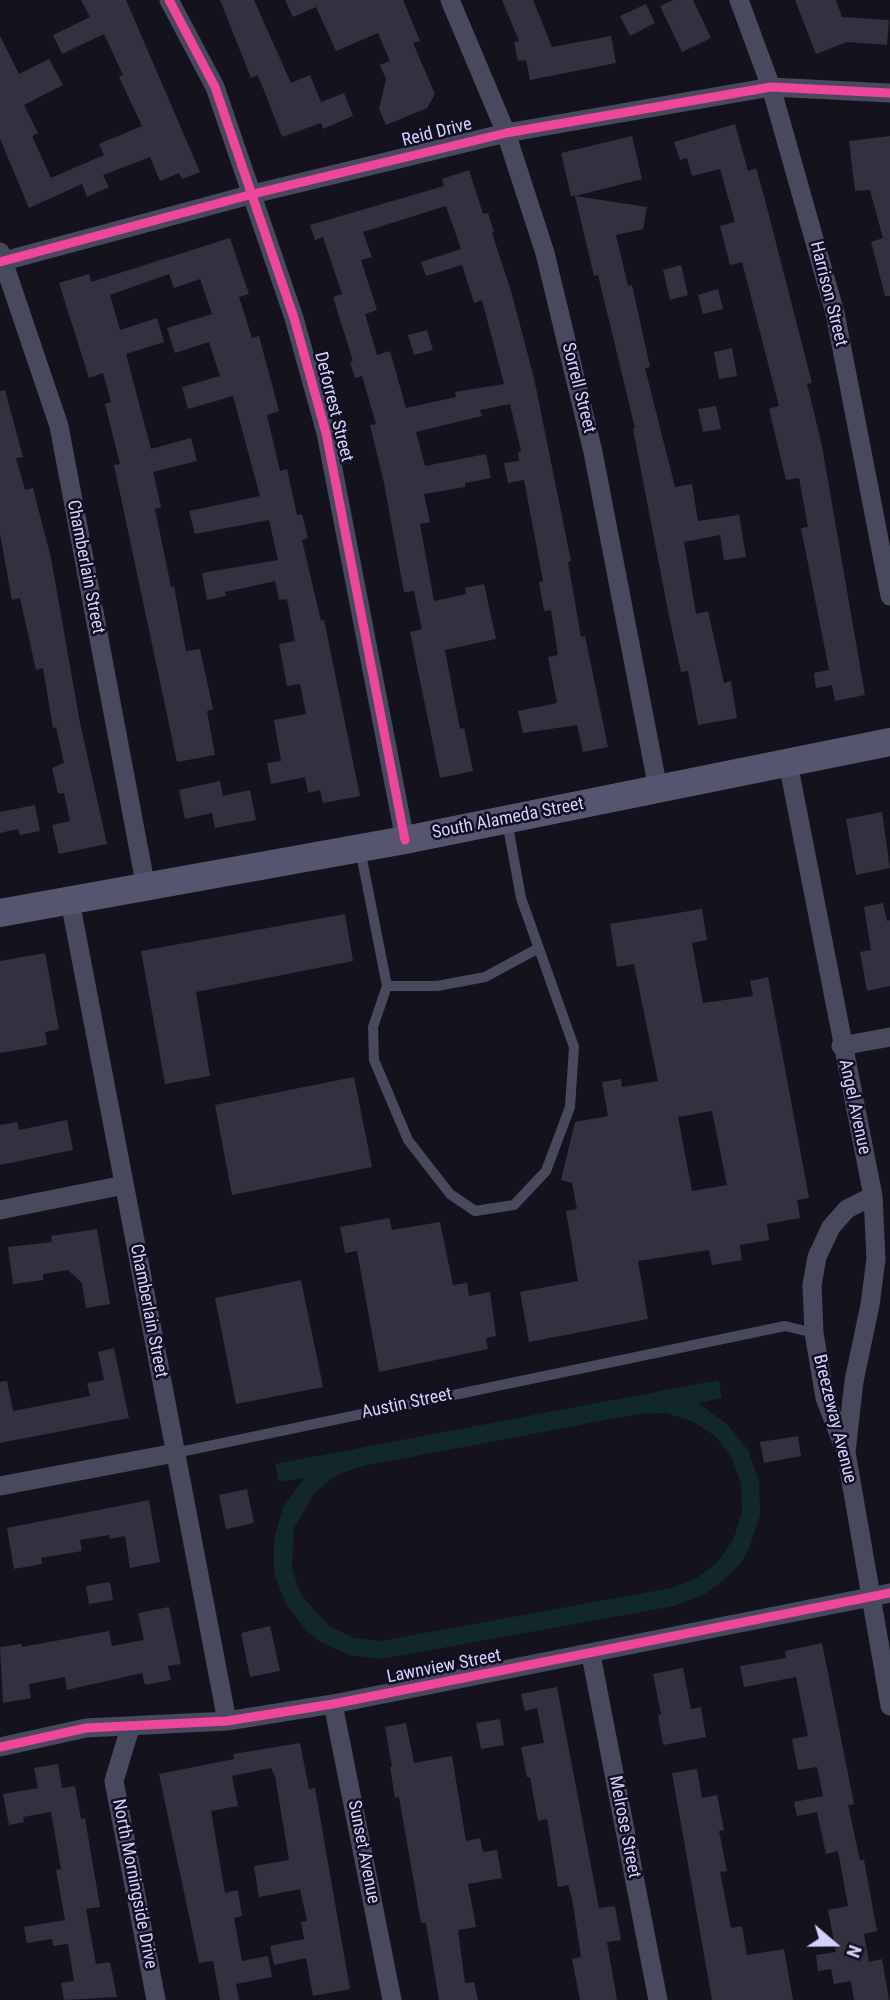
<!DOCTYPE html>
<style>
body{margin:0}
#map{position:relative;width:890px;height:2000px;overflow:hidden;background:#14131d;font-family:"Roboto Condensed",sans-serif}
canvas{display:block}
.north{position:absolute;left:799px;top:1909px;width:70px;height:70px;-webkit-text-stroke:5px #110f21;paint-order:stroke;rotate:110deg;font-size:19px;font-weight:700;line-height:28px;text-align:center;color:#d4d1fc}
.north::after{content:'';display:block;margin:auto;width:24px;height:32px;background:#d4d1fc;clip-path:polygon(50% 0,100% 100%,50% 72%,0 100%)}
</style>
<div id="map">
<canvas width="890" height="2000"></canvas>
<div class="north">N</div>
</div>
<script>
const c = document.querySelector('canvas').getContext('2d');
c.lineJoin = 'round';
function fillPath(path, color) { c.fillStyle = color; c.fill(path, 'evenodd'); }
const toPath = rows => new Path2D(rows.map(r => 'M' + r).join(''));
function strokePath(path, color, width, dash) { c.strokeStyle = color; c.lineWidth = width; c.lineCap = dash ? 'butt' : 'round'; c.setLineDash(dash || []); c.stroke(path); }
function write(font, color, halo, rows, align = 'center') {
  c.font = font + ' "Roboto Condensed",sans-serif'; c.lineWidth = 5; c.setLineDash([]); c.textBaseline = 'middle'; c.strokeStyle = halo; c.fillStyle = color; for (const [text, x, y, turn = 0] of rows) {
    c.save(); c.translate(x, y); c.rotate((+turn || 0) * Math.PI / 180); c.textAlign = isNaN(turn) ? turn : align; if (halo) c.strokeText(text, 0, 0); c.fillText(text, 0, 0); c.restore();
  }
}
fillPath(toPath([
 [719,1380,722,1398,698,1403,727,1424,748,1450,759,1481,760,1515,750,1546,742,1561,731,1574,705,1594,674,1606,381,1659,349,1655,319,1641,306,1630,286,1604,274,1573,274,1539,283,1507,304,1478,279,1482,275,1464],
 [666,1413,692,1421,715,1436,732,1458,741,1484,742,1512,734,1538,718,1562,697,1578,671,1588,381,1641,354,1638,329,1626,301,1595,292,1569,294,1528,315,1492,337,1475,363,1466,638,1414]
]), '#122727');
fillPath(toPath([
 [81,0,126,0,200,172,182,179,179,173,160,181,150,157,103,175,109,187,87,197,82,184,29,208,0,139,0,36,19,74,49,59,63,85,24,105,38,133,32,136,51,178,104,155,99,144,142,126,119,77,123,75,104,34,62,54,53,35,90,17],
 [220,0,254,0,291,83,310,75,321,102,344,93,353,116,323,129,321,123,282,137,258,75,251,78],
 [285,0,403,0,420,41,413,43,435,94,427,108,386,125,379,109,386,79,380,65,390,61,378,33,336,51,316,7,293,17],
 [502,0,533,0,552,47,611,36,616,63,530,80,526,60,518,61,514,42,519,41],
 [673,0,693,0,711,38,682,52,660,6],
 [795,0,836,0,842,17,889,20,887,45,847,42,816,54],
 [646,4,655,23,630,36,620,16],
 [735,124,748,171,756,168,765,200,812,383,807,384,822,446,865,695,835,701,832,685,816,688,814,673,829,670,801,528,808,527,799,478,786,480,769,409,779,406,742,262,730,265,720,226,735,222,720,169,692,176,687,158,680,160,674,142],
 [632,136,642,179,575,196,647,207,643,229,616,235,628,286,632,285,650,367,645,368,675,487,692,484,698,521,739,515,746,557,724,560,720,535,684,542,696,614,708,611,724,683,731,681,737,718,698,725,688,671,681,672,668,611,633,429,635,428,598,275,594,276,575,196,571,196,561,153],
 [890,136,890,296,885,296,871,242,883,238,870,190,855,191,849,141],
 [469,170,483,214,488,213,494,232,492,233,511,291,534,378,571,561,568,562,581,637,585,636,608,747,583,752,577,725,523,733,518,711,557,703,548,657,558,655,551,610,544,611,539,582,543,581,524,480,508,483,504,463,519,461,518,452,521,451,510,404,480,410,482,416,416,432,425,466,486,454,491,478,465,483,465,487,424,494,430,522,420,524,434,601,466,594,465,588,484,584,496,639,445,650,460,729,464,728,473,771,440,778,410,632,422,629,414,591,404,592,384,483,370,425,376,424,362,376,355,378,350,362,353,361,333,297,342,294,323,237,315,240,310,225,444,186,442,179],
 [446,206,461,249,421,262,426,276,462,265,474,303,482,300,504,384,455,392,456,397,406,408,390,351,377,355,365,314,377,310,361,260,372,257,363,232],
 [230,238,249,294,239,297,252,338,259,336,279,411,267,415,280,471,287,469,297,515,302,514,308,538,302,540,321,621,324,620,360,796,323,803,320,790,308,793,305,777,271,784,267,763,281,761,274,720,306,714,300,684,287,686,279,644,295,641,287,599,279,600,275,581,225,592,226,596,207,600,202,573,278,560,269,520,195,534,189,511,260,496,233,396,188,409,182,387,220,376,209,342,175,353,167,328,212,314,200,279,174,288,169,274,110,295,120,330,157,318,164,342,126,354,151,449,191,438,197,461,153,472,161,507,155,509,171,587,174,586,186,651,200,649,213,709,207,711,215,755,177,762,114,465,120,464,105,404,111,402,103,373,89,378,59,283,89,274,91,282],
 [681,265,688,295,670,300,663,270],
 [718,289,723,309,703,314,698,295],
 [427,330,433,350,414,355,408,335],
 [732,348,737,376,719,379,714,352],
 [5,390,23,457,16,458,25,490,33,488,51,558,80,723,107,844,59,854,52,825,70,821,64,793,58,794,52,768,64,763,56,727,53,728,43,668,36,670,20,598,12,600,0,534,0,391],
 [716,406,721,429,703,432,698,409],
 [220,781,223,796,250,790,256,820,215,828,212,813,185,819,179,790],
 [35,805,40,831,20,835,18,829,0,833,0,812],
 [882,812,890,868,856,875,846,819],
 [883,903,887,921,890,920,890,986,867,991,860,952,871,950,864,907],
 [702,909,707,940,692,943,703,1003,753,996,750,981,768,977,809,1198,797,1200,800,1218,767,1224,769,1240,740,1245,742,1260,712,1265,709,1250,638,1261,648,1319,529,1342,520,1292,578,1281,566,1211,577,1209,572,1183,561,1180,575,1122,608,1116,602,1082,621,1079,622,1087,658,1081,634,964,617,967,610,924],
 [712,1111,727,1185,692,1191,678,1117],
 [345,914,353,961,196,992,210,1076,165,1084,141,951],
 [45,953,59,1029,45,1032,47,1045,0,1053,0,961],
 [354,1077,372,1167,232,1195,215,1105],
 [67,1120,73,1150,0,1165,0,1125,17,1122,19,1130],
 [389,1218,392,1230,440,1222,453,1285,467,1283,469,1296,490,1292,496,1336,486,1338,488,1349,379,1372,357,1251,345,1253,340,1227],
 [97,1229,110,1304,86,1308,82,1283,68,1270,43,1274,43,1280,13,1284,8,1247,52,1242,51,1236],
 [301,1280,323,1387,236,1404,215,1298],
 [114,1348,129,1418,0,1443,0,1382,7,1381,13,1411,90,1396,87,1383,104,1380,98,1352],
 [798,1436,801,1456,764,1463,760,1442],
 [247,1489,254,1523,226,1529,219,1495],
 [149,1500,160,1562,130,1568,125,1536,110,1539,109,1535,80,1540,82,1551,41,1558,42,1564,14,1569,7,1528],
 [110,1582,113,1600,89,1604,86,1586],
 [169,1607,181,1664,168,1666,171,1680,145,1685,142,1673,67,1690,65,1677,29,1684,31,1698,3,1703,0,1647,21,1644,22,1647,109,1631,112,1646,144,1640,138,1613],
 [270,1626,280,1671,250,1677,241,1633],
 [822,1643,854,1804,848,1805,860,1860,864,1860,877,1931,864,1934,869,1962,882,1959,889,2000,854,2000,851,1981,834,1984,831,1969,818,1971,816,1955,836,1952,828,1910,848,1906,838,1851,826,1854,817,1812,797,1816,794,1802,823,1796,817,1767,798,1770,792,1739,808,1736,796,1677,744,1687,740,1666,786,1658,785,1651],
 [683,1668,691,1709,701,1707,706,1737,663,1745,658,1715,661,1714,653,1674],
 [557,1687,599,1908,615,1906,621,1940,607,1942,617,2000,580,2000,572,1959,581,1957,572,1898,568,1885,558,1887,547,1819,538,1821,530,1777,527,1777,521,1747,544,1743,537,1708,525,1711,521,1694],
 [500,1719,504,1745,481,1749,476,1723],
 [406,1723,414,1763,452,1756,466,1841,480,1838,483,1852,497,1850,502,1878,468,1884,476,1927,458,1930,465,1983,474,1982,478,2000,439,2000,426,1923,421,1923,399,1797,395,1798,390,1767,392,1767,385,1727],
 [300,1743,309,1789,315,1788,350,1989,313,1996,306,1958,274,1965,270,1946,304,1939,301,1922,307,1921,300,1889,259,1897,254,1866,289,1860,275,1776,271,1768,232,1776,238,1806,211,1811,225,1893,238,1890,242,1916,234,1918,242,1961,268,1956,272,1977,236,1984,239,2000,220,2000,213,1961,199,1963,159,1774,234,1759,233,1754],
 [58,1764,62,1788,75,1786,81,1819,85,1818,100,1907,86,1909,96,1964,110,1962,117,1997,64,2000,61,1983,74,1981,68,1944,53,1946,52,1939,27,1943,24,1927,65,1920,56,1870,61,1869,51,1812,23,1817,24,1822,9,1825,3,1794,38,1788,34,1768],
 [697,1769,702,1798,717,1795,724,1830,719,1831,727,1871,720,1872,731,1928,742,1926,747,1955,784,1949,793,2000,712,2000,672,1773]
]), '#32313f');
strokePath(toPath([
 [360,849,387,986,373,1027,374,1060,408,1140,450,1194,475,1211,514,1205,546,1171,570,1107,574,1047,521,898,507,821],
 [387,986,437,986,485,977,537,949],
 [175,1453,785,1326,814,1333]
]), '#49495d', 10);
strokePath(toPath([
 [169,0,215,87,294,318,326,433,405,840],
 [450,0,506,133,545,253,593,452,658,789],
 [739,0,771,87,835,313,890,596],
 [0,252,59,426,146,888],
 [0,262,253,194,506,133,771,87,890,93],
 [788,763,873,1196,876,1259,870,1305,854,1381,846,1452],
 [70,901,227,1721],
 [841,1046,890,1037],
 [873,1196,847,1209,831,1227,817,1257,812,1285,814,1333,825,1398,846,1452,890,1706],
 [0,1210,124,1185],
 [0,1486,175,1453],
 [591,1655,658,2000],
 [333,1704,392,2000],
 [130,1728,114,1781,156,2000],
 [0,1747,86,1728,227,1721,333,1704,890,1593]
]), '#49495d', 19);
strokePath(toPath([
 [0,913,405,840,890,742]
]), '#55556f', 28);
strokePath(toPath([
 [169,0,215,87,294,318,326,433,405,840],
 [0,262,253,194,506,133,771,87,890,93],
 [0,1747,86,1728,227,1721,333,1704,890,1593]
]), '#ed469a', 9);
write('18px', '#d4d1fc', '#110f21', [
 ["Reid Drive",437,133,-14],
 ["Harrison Street",828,294,76],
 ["Sorrell Street",578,388,76],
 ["Deforrest Street",333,407,76],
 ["Chamberlain Street",85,567,79],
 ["South Alameda Street",508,819,-11],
 ["Angel Avenue",854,1107,78],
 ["Chamberlain Street",148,1311,79],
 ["Austin Street",407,1404,-12],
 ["Breezeway Avenue",834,1419,76],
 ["Lawnview Street",444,1667,-11],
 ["Melrose Street",624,1827,79],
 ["Sunset Avenue",363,1852,79],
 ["North Morningside Drive",134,1884,79]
]);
</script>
